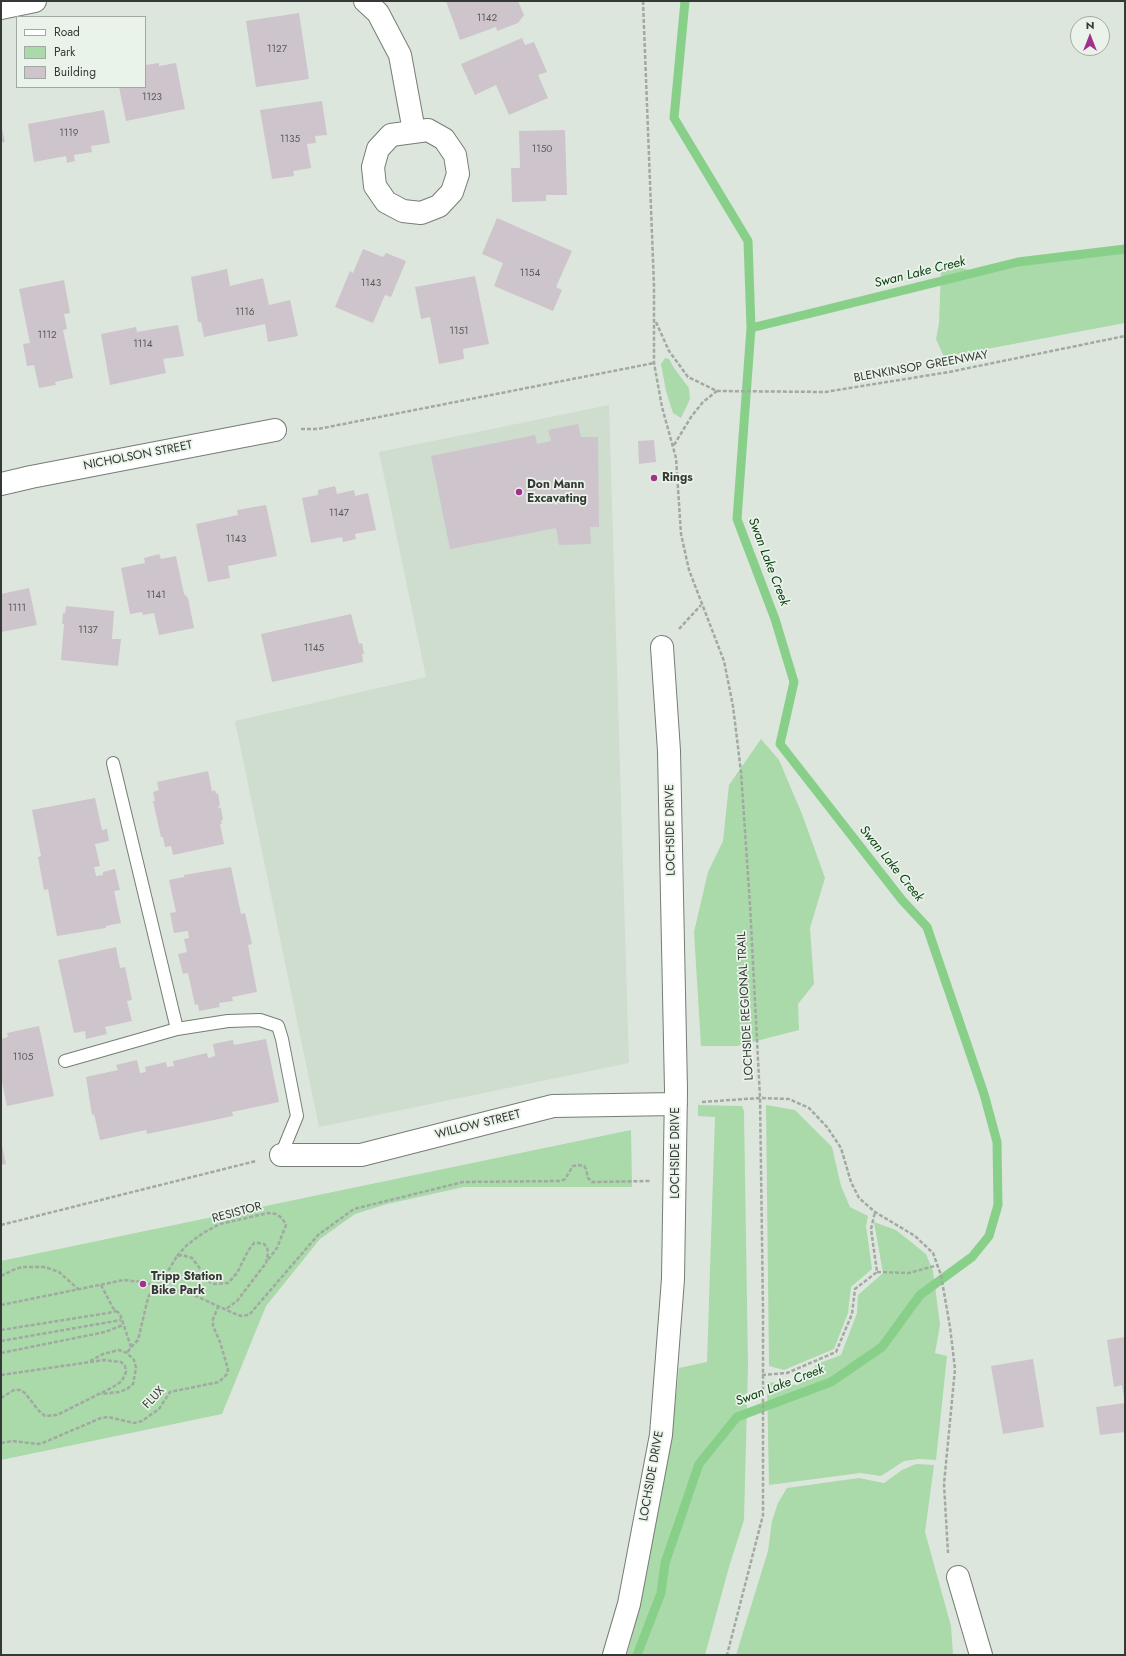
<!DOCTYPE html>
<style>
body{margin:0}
#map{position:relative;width:1126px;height:1656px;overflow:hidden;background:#dde6dd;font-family:Jost,sans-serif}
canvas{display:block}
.frame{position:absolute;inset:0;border:2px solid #353935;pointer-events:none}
.legend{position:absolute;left:16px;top:16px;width:130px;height:72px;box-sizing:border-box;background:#eaf3ea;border:1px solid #a2a9a2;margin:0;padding:5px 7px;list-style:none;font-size:12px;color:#353935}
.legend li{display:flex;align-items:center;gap:8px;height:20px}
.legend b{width:20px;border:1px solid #a2a9a2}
.north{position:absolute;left:1070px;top:16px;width:40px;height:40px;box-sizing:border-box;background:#eaf3ea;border:1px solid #a2a9a2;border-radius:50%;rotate:0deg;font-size:11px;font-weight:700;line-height:16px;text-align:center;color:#353935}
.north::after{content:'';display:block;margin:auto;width:14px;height:18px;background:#a2318e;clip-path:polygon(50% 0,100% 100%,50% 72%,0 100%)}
</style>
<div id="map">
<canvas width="1126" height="1656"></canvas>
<div class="frame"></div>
<ul class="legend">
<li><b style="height:5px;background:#fff"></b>Road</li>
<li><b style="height:11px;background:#aad9aa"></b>Park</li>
<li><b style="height:11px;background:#cec4cb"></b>Building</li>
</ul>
<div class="north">N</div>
</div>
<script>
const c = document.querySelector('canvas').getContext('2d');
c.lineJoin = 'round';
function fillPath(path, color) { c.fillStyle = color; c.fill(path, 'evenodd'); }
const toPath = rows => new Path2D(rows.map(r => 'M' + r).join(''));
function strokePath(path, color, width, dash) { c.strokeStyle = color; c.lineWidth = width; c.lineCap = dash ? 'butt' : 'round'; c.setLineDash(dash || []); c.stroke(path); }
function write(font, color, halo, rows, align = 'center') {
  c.font = font + ' Jost,sans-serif'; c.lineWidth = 3.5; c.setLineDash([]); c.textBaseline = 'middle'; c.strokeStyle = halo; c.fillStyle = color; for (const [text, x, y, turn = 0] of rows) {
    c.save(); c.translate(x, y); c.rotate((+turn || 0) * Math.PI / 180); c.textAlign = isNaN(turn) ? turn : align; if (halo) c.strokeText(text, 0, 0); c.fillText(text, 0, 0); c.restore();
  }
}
fillPath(toPath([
 [609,405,629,1063,319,1127,235,721,426,677,379,452]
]), '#ceddce');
fillPath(toPath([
 [1125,249,1125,323,944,357,936,339,939,323,941,271,957,267,969,270,1050,262],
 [665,358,669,359,674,368,689,388,690,399,681,418,673,413,666,391,661,364],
 [761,739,779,760,802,814,825,878,810,928,814,984,798,1004,799,1030,737,1046,701,1046,694,932,708,872,723,841,729,785],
 [698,1105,742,1106,744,1111,748,1365,744,1520,729,1567,705,1655,627,1655,642,1598,650,1544,672,1434,679,1368,707,1362,715,1117,698,1116],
 [766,1105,795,1110,832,1147,841,1186,850,1207,868,1216,866,1226,872,1269,851,1287,848,1313,834,1349,784,1370,769,1366],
 [631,1130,632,1187,464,1187,387,1204,355,1214,320,1239,266,1306,222,1414,1,1460,1,1261],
 [874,1222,896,1230,926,1254,933,1271,940,1325,935,1353,947,1356,936,1460,919,1459,904,1461,881,1476,860,1473,769,1485,767,1382,798,1385,817,1364,841,1355,857,1313,858,1295,883,1273],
 [916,1464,934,1465,925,1532,951,1626,953,1655,736,1655,768,1551,772,1521,778,1503,787,1488,859,1478,884,1483,902,1470]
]), '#aad9aa');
strokePath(toPath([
 [751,328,1018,262,1125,249],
 [637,1655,661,1593,665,1563,699,1464,737,1417,831,1382,882,1347,920,1295,972,1257,989,1236,998,1205,997,1142,984,1094,927,927,902,900,780,744,794,682,775,619,737,519,751,328,748,241,674,118,685,1]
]), '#88d08a', 9);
fillPath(toPath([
 [446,1,518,1,524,15,518,23,497,31,496,27,460,40],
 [299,13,309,79,256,87,246,21],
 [522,38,525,45,534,42,547,72,538,75,548,98,509,115,496,85,475,95,461,64],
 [159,63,159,66,176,63,185,109,126,121,119,87,145,87,145,65],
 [322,101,327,135,315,136,316,143,307,144,311,168,293,171,294,176,272,179,260,110],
 [104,110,110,143,91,146,92,152,74,155,75,161,67,163,66,156,34,162,28,124],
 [1,124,5,142,1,143],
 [565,130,567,195,546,195,546,201,512,202,511,168,520,168,519,131],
 [497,218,572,251,556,287,562,290,553,311,494,286,503,263,482,254],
 [363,249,383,257,386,253,406,261,391,297,385,295,373,323,335,307,350,271,353,273],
 [227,269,230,286,263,278,269,305,290,300,298,336,268,342,265,324,204,337,201,322,198,322,191,277],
 [475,276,489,344,463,349,464,359,439,364,430,317,421,319,415,287],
 [64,280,70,313,64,314,67,329,63,330,73,378,55,382,56,385,39,388,34,365,27,366,23,344,30,343,19,289],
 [178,325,184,356,163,359,166,373,110,385,101,334,136,327,137,332],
 [578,424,581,437,598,437,599,527,590,527,591,544,559,545,556,528,450,549,431,456,535,435,537,444,551,441,548,430],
 [654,440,656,462,639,464,638,441],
 [335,486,337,494,354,490,355,496,368,493,376,530,355,534,356,539,343,542,342,537,311,543,302,498,318,495,318,490],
 [266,505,277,556,228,566,230,578,208,582,196,524,238,515,237,510],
 [159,554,161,559,176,556,184,594,188,598,194,628,159,635,154,613,143,615,142,612,130,614,121,568,145,563,144,558],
 [29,588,37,625,1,632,1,594],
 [66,606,114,611,112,639,121,639,118,666,61,660,64,624,62,624,63,613,65,613],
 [351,614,359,644,362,643,364,654,362,654,363,662,272,682,261,634],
 [208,771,212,791,215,790,216,794,218,793,220,806,218,806,219,808,221,808,223,820,221,820,222,824,220,824,224,844,173,855,171,846,165,847,163,837,161,837,153,801,155,801,153,792,159,790,157,782],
 [95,798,102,830,107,829,109,841,95,844,100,866,94,867,96,876,103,875,103,872,115,869,120,890,114,891,121,923,106,926,106,928,57,936,48,889,44,890,38,857,41,856,32,810],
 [231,867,241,914,245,913,252,944,248,945,257,992,232,997,233,1001,219,1003,220,1007,199,1011,198,1004,195,1005,188,973,183,974,178,954,187,952,184,939,189,938,188,931,174,933,170,913,176,912,169,880,184,877,184,875],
 [116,947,120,968,125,967,132,1000,127,1001,132,1021,105,1027,107,1034,86,1039,85,1031,74,1033,58,960],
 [39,1026,54,1096,7,1106,1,1077,1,1039,8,1037,7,1033],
 [266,1039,279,1102,232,1112,233,1116,147,1134,146,1130,100,1140,94,1114,92,1115,86,1077,118,1070,116,1065,137,1060,140,1073,146,1072,145,1067,166,1062,167,1067,174,1066,173,1061,207,1053,208,1058,215,1056,213,1044,233,1040,234,1045],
 [1,1141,6,1164,1,1165],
 [1125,1337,1125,1398,1124,1398,1122,1385,1114,1387,1107,1340],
 [1033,1359,1044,1427,1003,1434,991,1366],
 [1125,1403,1125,1432,1100,1435,1096,1407]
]), '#cec4cb');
const lane = toPath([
 [113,763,177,1029],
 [65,1061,177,1029,228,1021,260,1020,278,1026,282,1039,297,1116,281,1155]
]);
const street = toPath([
 [365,1,378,13,400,55,414,131],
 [1,8,35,1],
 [428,130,444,139,455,155,458,174,452,192,439,206,421,213,403,211,386,202,375,186,373,167,378,149,391,135,428,130],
 [1,484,31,477,275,430],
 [281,1155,361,1155,553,1106,676,1104],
 [958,1577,981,1655],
 [614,1655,629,1604,661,1435,673,1279,676,1090,669,751,662,647]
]);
strokePath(lane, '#757d75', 14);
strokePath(street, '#757d75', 24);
strokePath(toPath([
 [643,1,654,286,654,363,662,407,676,458,681,534,689,570,724,661,733,706,741,772,750,905,760,1098,763,1309,763,1515,727,1655],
 [656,322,669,351,688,377,717,391,825,392,949,372,1125,336],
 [301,429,318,429,654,363],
 [674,445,691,417,703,402,717,391],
 [679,629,701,605],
 [702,1102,760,1098,789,1099,809,1108,827,1127,841,1148,851,1182,859,1198,875,1212,915,1236,933,1253,941,1275,950,1327,955,1369,944,1484,948,1553],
 [1,1225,256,1161],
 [177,1256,187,1245,203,1233,220,1224,268,1213,276,1214,282,1218,286,1225,277,1248,267,1261],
 [877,1272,909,1273,938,1265],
 [1,1276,13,1270,22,1267,45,1267,59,1272,78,1289],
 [101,1285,113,1308,120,1314,131,1347,127,1353],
 [159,1286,177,1256,182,1255,192,1258,210,1282,214,1284,228,1283,237,1273,248,1251,254,1243,259,1243,264,1244,267,1247,268,1253,266,1263,237,1301,226,1309],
 [1,1305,124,1280,142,1282,194,1295,233,1313,241,1316,249,1315,318,1235,354,1209,463,1182,561,1181,565,1179,573,1166,578,1165,584,1166,586,1169,588,1178,592,1182,650,1181],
 [1,1330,108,1313,116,1311],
 [1,1341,121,1320],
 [131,1347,138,1340,148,1298,154,1285],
 [1,1353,105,1332,123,1325],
 [90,1361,103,1354,119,1350,127,1353,134,1360,136,1368,133,1384,127,1389,119,1392,101,1394],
 [1,1375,104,1360,121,1362,125,1366,126,1372,122,1381,113,1387,57,1415,45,1416,39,1411,25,1393,20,1390,14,1390,1,1398],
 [762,1375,787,1373,836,1352,852,1314,855,1289,877,1272,871,1229,875,1212],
 [1,1443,13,1441,38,1444,45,1442,101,1418,108,1417,134,1423,142,1421,159,1409,170,1392,219,1382,227,1374,228,1369,220,1342,213,1326,213,1319,219,1305]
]), '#a2a9a2', 2.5, [4, 2]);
strokePath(lane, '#fff', 12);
strokePath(street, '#fff', 22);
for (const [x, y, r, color] of [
 [654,478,4,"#a2318e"],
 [519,492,4,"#a2318e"],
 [143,1284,4,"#a2318e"]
]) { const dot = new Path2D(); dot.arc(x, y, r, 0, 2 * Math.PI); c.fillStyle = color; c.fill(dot); strokePath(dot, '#eaf3ea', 1.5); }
write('10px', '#5b5c5a', null, [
 ["1142",487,19],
 ["1127",277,50],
 ["1123",152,98],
 ["1119",69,134],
 ["1135",290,140],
 ["1150",542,150],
 ["1154",530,274],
 ["1143",371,284],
 ["1116",245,313],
 ["1151",459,332],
 ["1112",47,336],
 ["1114",143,345],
 ["1147",339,514],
 ["1143",236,540],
 ["1141",156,596],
 ["1111",17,609],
 ["1137",88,631],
 ["1145",314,649],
 ["1105",23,1058]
]);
write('12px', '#353935', '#eaf3ea', [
 ["BLENKINSOP GREENWAY",921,367,-10],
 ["NICHOLSON STREET",138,456,-11],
 ["LOCHSIDE DRIVE",671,830,-91],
 ["LOCHSIDE REGIONAL TRAIL",746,1006,-93],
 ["WILLOW STREET",478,1125,-14],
 ["LOCHSIDE DRIVE",676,1153,-90],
 ["RESISTOR",237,1213,-15],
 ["FLUX",154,1398,-47],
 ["LOCHSIDE DRIVE",652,1476,-80]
]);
write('bold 12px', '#353935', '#eaf3ea', [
 ["Rings",662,478],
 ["Don Mann",527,485],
 ["Excavating",527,499],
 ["Tripp Station",151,1277],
 ["Bike Park",151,1291]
], 'left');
write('italic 13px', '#0c4012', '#eaf3ea', [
 ["Swan Lake Creek",920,273,-14],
 ["Swan Lake Creek",768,562,69],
 ["Swan Lake Creek",891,864,51],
 ["Swan Lake Creek",780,1386,-21]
]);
</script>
